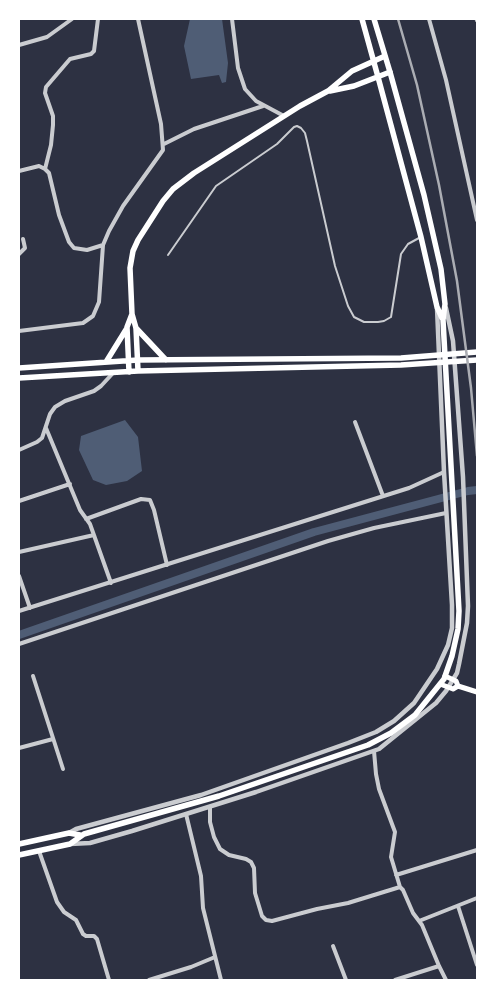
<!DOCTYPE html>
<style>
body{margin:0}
#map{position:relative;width:496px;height:999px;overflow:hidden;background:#2d3142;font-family:Poppins,sans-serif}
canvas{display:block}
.frame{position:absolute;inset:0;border:20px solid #fff;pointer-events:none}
</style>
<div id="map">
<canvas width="496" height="999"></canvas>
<div class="frame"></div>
</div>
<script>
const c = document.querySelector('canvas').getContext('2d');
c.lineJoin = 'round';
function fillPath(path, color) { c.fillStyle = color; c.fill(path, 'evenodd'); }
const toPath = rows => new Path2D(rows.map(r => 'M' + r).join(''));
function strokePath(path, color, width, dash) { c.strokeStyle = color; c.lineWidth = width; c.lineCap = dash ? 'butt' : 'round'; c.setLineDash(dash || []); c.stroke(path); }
fillPath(toPath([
 [190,19,222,19,228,63,226,82,222,83,219,75,191,79,184,46],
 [125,420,138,437,142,471,127,481,106,485,93,480,79,450,81,436]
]), '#4f5d75');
strokePath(toPath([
 [19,635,314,532,468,491,477,490]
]), '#4f5d75', 8);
strokePath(toPath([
 [168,255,216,186,277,144,294,127,297,126,301,128,305,133,307,141,335,266,348,306,354,317,364,322,378,322,384,321,391,317,401,254,408,244,419,238]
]), '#caccd0', 2);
strokePath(toPath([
 [232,19,238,68,245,89,256,101,284,116],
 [429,19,446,80,477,220],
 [19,45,47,37,72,19],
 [164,144,194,129,263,106],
 [45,169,51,145,53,125,53,116,45,93,46,87,70,59,91,54,94,51,98,19],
 [19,171,39,166,45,169,49,173,59,215,69,242,74,248,87,250,103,245],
 [19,254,25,248,23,239],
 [19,331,83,323,93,316,99,302,103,245,109,231,123,206,163,150,161,124,138,19],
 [355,422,383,496],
 [46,428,80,510,90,524,111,583],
 [19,450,37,442,42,438,50,414,55,407,65,401,94,391,101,386,114,372],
 [19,501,70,484],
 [86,519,141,499,150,500,154,510,167,565],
 [19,552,94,535],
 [19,576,30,608],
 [19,611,409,488,444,472],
 [19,644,328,541,374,528,446,513],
 [33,676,63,769],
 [19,748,53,739],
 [374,751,376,774,379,789,395,832,391,857,400,887],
 [210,807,210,822,214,837,220,849,229,855,246,859,251,862,254,868,255,893,262,916,266,920,272,921,317,909,348,903,400,887,403,890,413,913,422,925,439,966,446,980],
 [186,814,201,876,203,908,221,980],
 [39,851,57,902,64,912,76,920,83,934,86,936,94,936,97,939,109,980],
 [396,875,477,850],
 [458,906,477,965],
 [419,921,477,898],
 [333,946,346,980],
 [149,980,191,967,215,957],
 [395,980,439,966]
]), '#caccd0', 4);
strokePath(toPath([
 [477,19,477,20],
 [69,833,76,829,201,795,348,743,376,732,394,721,414,703,437,669,448,645,452,628,452,605,444,472,437,308],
 [70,844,90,843,132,831,256,792,379,749,436,703,446,691,457,673,459,664,467,623,468,606,463,477,453,341,446,308]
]), '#caccd0', 4.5);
strokePath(toPath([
 [445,676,456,681,458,686],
 [440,684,453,689,458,686,477,692]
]), '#fff', 5);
strokePath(toPath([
 [378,77,421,237,437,307,442,318],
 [19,844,69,833,80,835],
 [19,855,70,844,84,834,219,796,368,745,391,733,415,715,444,679,452,656,458,629,459,611,443,320,445,304,441,269,424,195,390,72]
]), '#fff', 5.5);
strokePath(toPath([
 [362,19,378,77],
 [330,91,354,86,390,72,374,19],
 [136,328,166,360],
 [106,362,127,328],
 [19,368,138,360,401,358,477,352],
 [138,371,136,328,132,314,130,268,133,251,138,240,163,201,173,189,194,173,300,106,328,91,352,71,385,56],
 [129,372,127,327,132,314],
 [19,378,138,371,401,365,477,360]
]), '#fff', 5.5);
strokePath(toPath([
 [398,19,417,85,439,185,457,281,471,388,477,456]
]), '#abadb3', 2.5);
</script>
